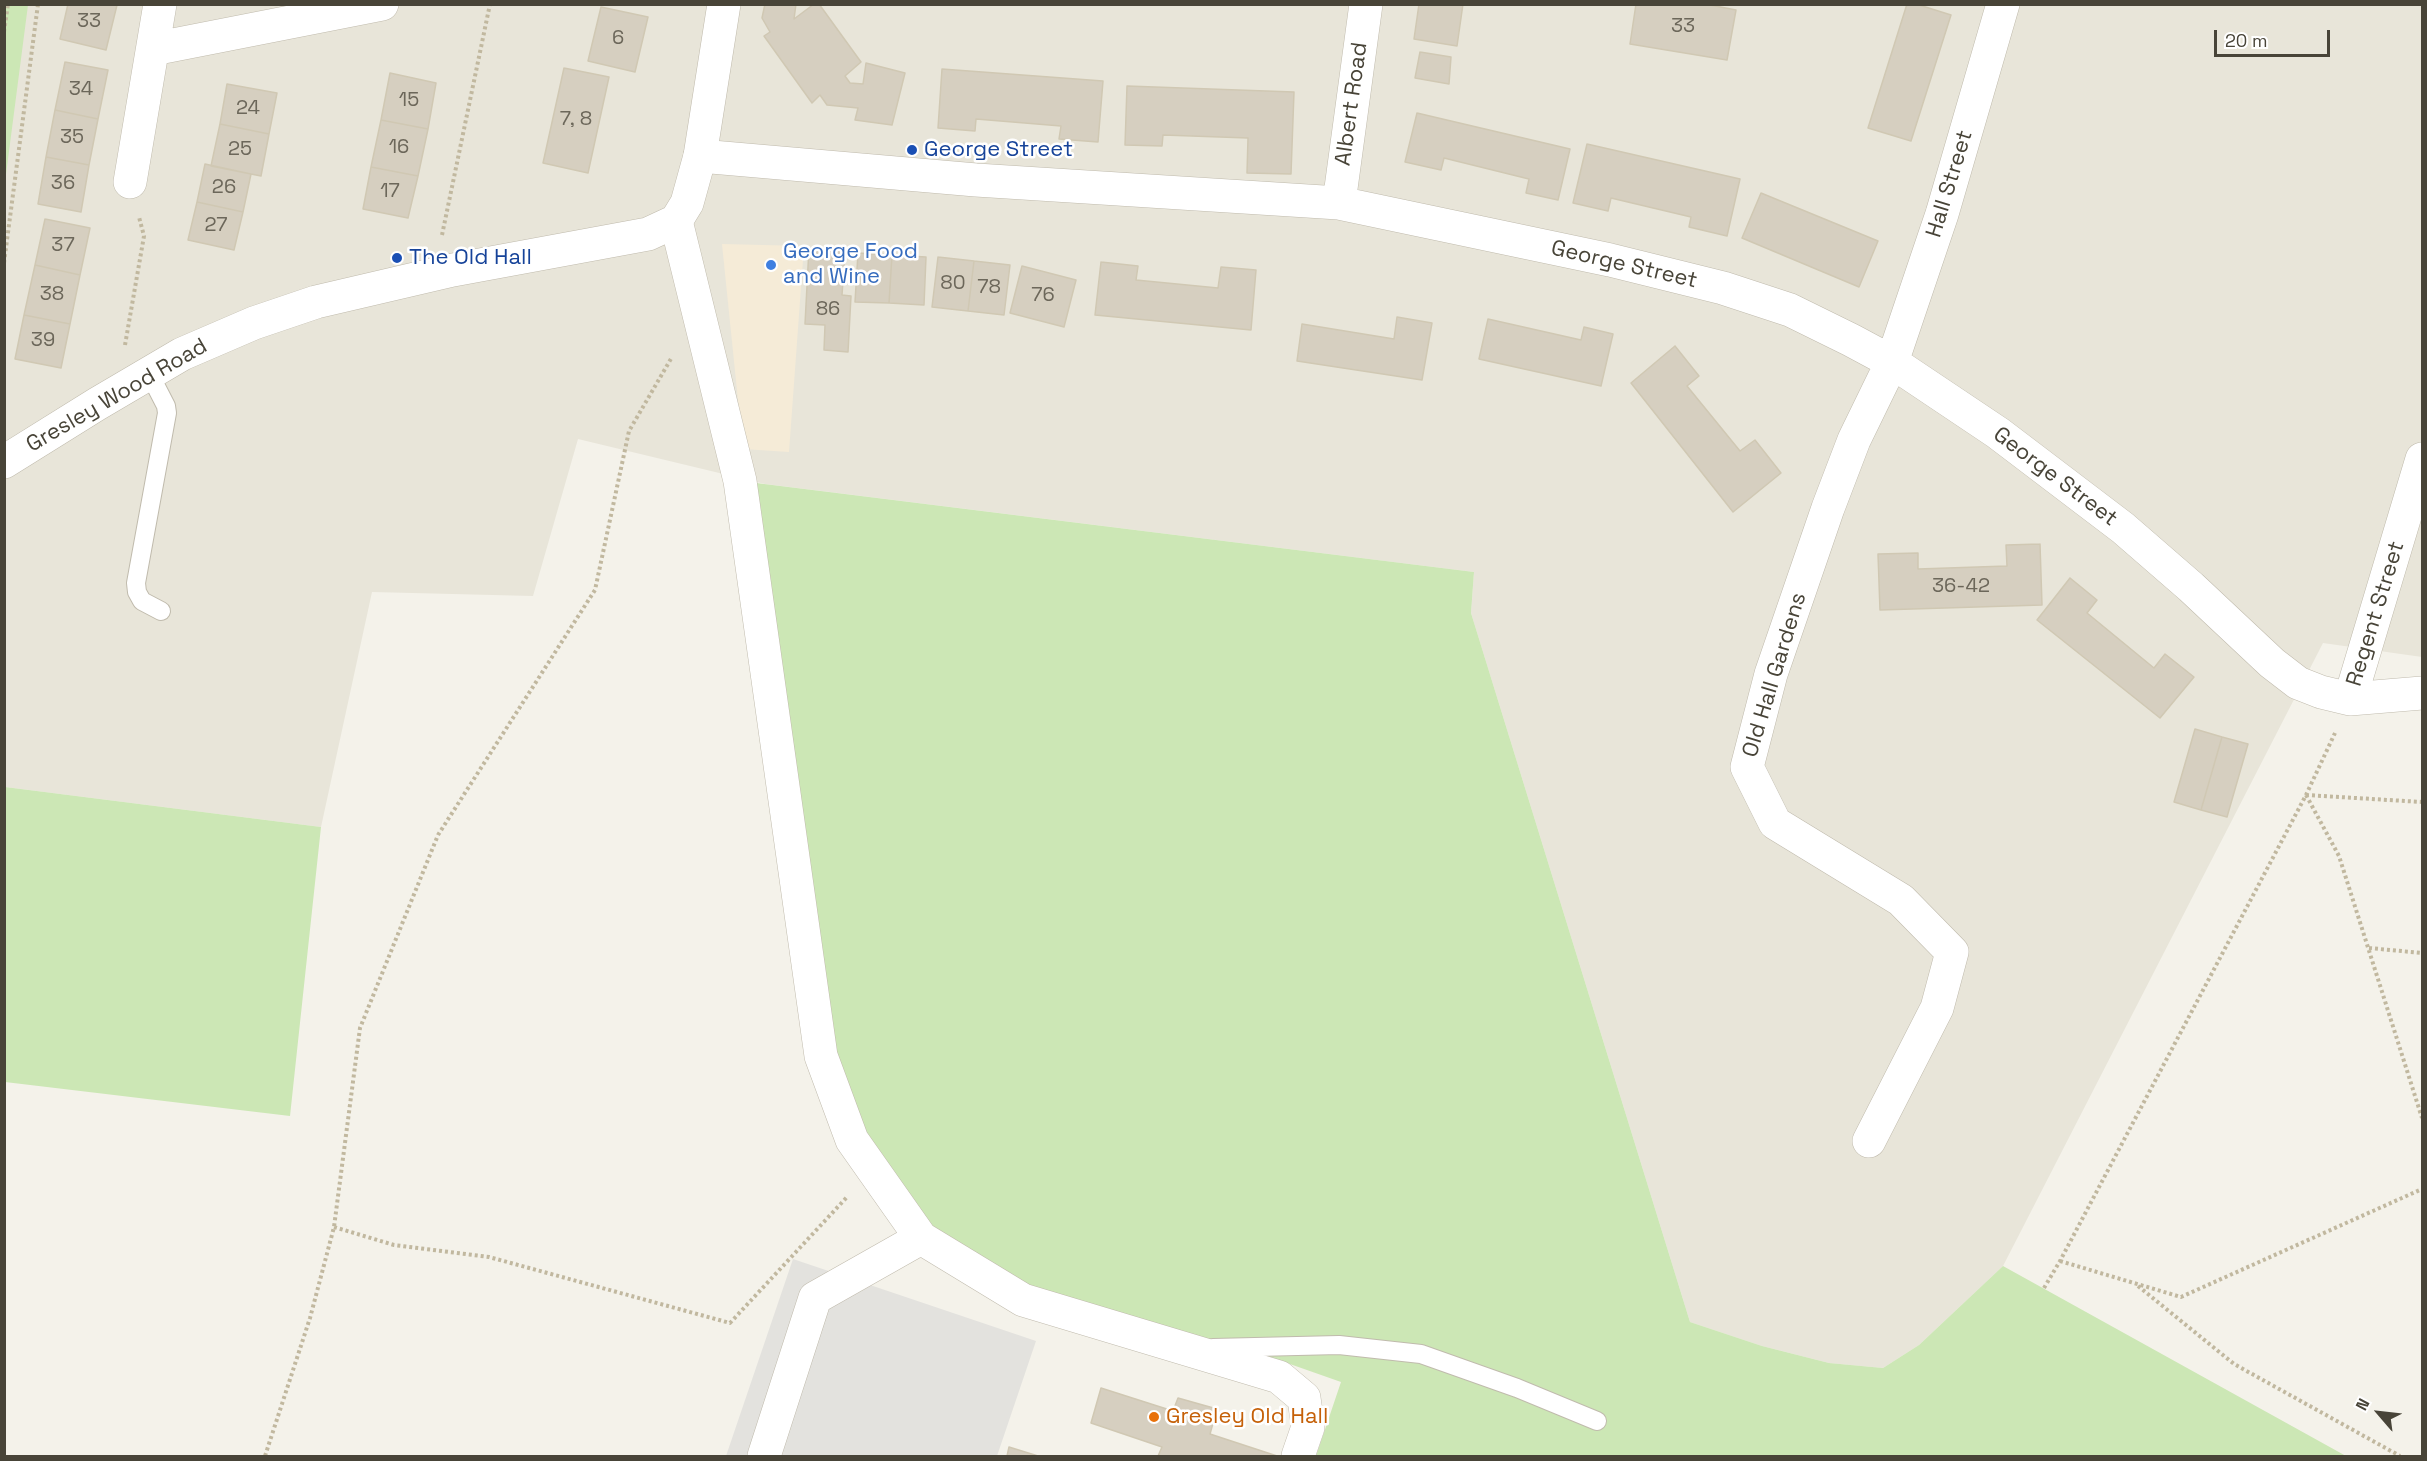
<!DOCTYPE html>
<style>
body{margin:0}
#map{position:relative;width:2427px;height:1461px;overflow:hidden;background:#f4f2ea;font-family:"Space Grotesk",sans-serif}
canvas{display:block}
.frame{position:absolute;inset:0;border:6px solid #484438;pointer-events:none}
.north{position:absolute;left:2349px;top:1383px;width:60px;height:60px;-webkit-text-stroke:4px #fff;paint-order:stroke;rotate:298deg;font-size:16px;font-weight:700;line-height:24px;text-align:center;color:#484438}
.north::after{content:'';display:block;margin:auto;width:21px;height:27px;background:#484438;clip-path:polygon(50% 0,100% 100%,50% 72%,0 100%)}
.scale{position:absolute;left:2214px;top:30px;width:116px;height:27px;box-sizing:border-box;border:3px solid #484438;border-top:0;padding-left:8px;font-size:18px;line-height:21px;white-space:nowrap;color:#484438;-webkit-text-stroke:4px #fff;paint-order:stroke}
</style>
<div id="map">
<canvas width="2427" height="1461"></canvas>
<div class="frame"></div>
<div class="north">N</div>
<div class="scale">20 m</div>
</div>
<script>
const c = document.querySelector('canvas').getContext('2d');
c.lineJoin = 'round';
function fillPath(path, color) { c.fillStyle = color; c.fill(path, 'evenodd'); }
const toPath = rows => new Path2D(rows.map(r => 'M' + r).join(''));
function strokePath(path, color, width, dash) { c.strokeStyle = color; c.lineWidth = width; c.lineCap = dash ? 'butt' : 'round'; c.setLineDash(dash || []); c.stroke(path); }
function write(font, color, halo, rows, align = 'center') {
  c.font = font + ' "Space Grotesk",sans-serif'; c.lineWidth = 5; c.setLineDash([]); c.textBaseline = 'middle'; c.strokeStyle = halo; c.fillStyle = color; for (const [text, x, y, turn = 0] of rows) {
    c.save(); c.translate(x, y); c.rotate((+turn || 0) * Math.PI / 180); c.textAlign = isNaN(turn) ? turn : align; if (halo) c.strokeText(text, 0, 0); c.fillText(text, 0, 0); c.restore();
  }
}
fillPath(toPath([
 [5,5,2422,5,2422,657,2323,643,2003,1266,1919,1345,1883,1368,1829,1363,1762,1346,1690,1322,1471,613,1474,572,765,484,578,439,533,596,372,592,321,827,5,787]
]), '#e8e5d9');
fillPath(toPath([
 [722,244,804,246,789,452,743,449]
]), '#f5ebd7');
fillPath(toPath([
 [5,4,28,5,5,182,4,5],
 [740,481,1474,572,1471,613,1690,1322,1762,1346,1829,1363,1883,1368,1919,1345,2003,1266,2346,1456,1316,1456,1341,1382,1270,1357,1023,1300,921,1238,852,1140],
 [5,787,321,827,290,1116,5,1082]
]), '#cce7b5');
fillPath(toPath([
 [793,1259,1036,1341,997,1456,726,1456]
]), '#e3e2de');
const building = toPath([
 [68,4,117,5,106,50,60,39,68,4],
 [765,4,796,4,794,19,814,4,819,4,861,62,845,76,850,83,863,84,866,63,905,73,892,125,855,120,858,108,827,105,820,95,812,103,764,36,770,32,762,18,765,4],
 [1419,4,1463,4,1457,46,1414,39,1419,4],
 [1636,4,1705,4,1736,10,1727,60,1630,44,1636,4],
 [1907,4,1916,4,1951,15,1911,141,1868,128,1907,4],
 [601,7,648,17,635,72,588,61,601,7],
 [1420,52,1451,57,1449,84,1415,78,1420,52],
 [65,62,108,70,98,119,55,110,65,62],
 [564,68,609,77,588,173,543,163,564,68],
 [942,69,1103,81,1098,142,1059,139,1061,126,976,119,975,131,938,128,942,69],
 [390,73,436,83,428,129,381,120,390,73],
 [227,84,277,93,269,134,220,124,227,84],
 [1127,86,1294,92,1291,174,1247,173,1248,138,1163,135,1162,146,1125,145,1127,86],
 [55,110,98,119,89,165,46,157,55,110],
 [1417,113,1570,149,1558,200,1526,193,1529,179,1444,158,1441,170,1405,162,1417,113],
 [381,120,428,129,418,176,371,167,381,120],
 [220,124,269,134,261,176,211,166,220,124],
 [1587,144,1740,179,1727,236,1689,227,1691,217,1611,198,1608,211,1573,203,1587,144],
 [46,157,89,165,81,212,38,204,46,157],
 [205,164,251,174,243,212,197,202,205,164],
 [371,167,418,176,408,218,363,209,371,167],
 [1761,193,1878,241,1859,287,1742,238,1761,193],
 [197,202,243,212,234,250,188,240,197,202],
 [45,219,90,228,80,275,35,265,45,219],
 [809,248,845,251,842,295,851,296,848,352,824,350,825,325,805,324,809,248],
 [858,253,892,255,889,303,855,302,858,253],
 [892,255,926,257,924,305,889,303,892,255],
 [938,257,974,261,968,311,932,307,938,257],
 [974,261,1010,265,1004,315,968,311,974,261],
 [1101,262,1138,266,1136,280,1218,288,1221,267,1256,270,1251,330,1095,315,1101,262],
 [35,265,80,275,70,324,24,315,35,265],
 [1022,266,1076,280,1064,327,1010,313,1022,266],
 [24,315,70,324,61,368,15,359,24,315],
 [1397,317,1432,323,1422,380,1297,361,1302,324,1394,339,1397,317],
 [1488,319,1581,340,1584,327,1613,334,1601,386,1479,359,1488,319],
 [1675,346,1699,376,1687,386,1740,451,1755,440,1781,473,1733,512,1631,383,1675,346],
 [2040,544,2042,605,1880,610,1878,554,1918,553,1918,569,2007,566,2006,545,2040,544],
 [2070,578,2097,600,2087,613,2154,668,2165,654,2194,677,2160,718,2037,620,2070,578],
 [2195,729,2222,737,2201,810,2174,802,2195,729],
 [2222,737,2248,744,2227,817,2201,810,2222,737],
 [1101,1388,1173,1411,1178,1398,1217,1409,1210,1434,1277,1456,1158,1456,1162,1447,1091,1423,1101,1388],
 [1009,1447,1038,1456,1007,1456,1009,1447]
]);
fillPath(building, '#d6cfc0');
strokePath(building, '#d0c8b3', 1.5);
const service = toPath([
 [149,373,166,406,167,413,136,583,137,592,142,601,161,611],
 [1213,1348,1339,1345,1421,1354,1517,1388,1597,1421]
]);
const minor = toPath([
 [153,49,382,4],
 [700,156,976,180,1339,203,1610,260,1723,288,1790,310,1851,340,1892,362,1998,433,2123,528,2191,587,2272,663,2298,683,2321,692,2350,699,2422,693],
 [130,182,160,4],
 [1339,203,1366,4],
 [676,221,740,481,821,1056,852,1140,921,1238,1023,1300,1279,1377,1304,1398,1308,1427,1298,1456],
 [2350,699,2422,459],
 [1869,1141,1937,1008,1952,952,1901,900,1775,823,1747,767,1771,674,1828,508,1854,440,1892,362,1942,214,2003,4],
 [764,1456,815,1298,921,1238]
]);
const tertiary = toPath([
 [4,462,97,404,182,354,254,323,316,302,453,270,648,234,676,221,687,203,700,156,724,4]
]);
strokePath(service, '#c0bbad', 20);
strokePath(minor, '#c0bbad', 34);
strokePath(tertiary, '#c0bbad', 34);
strokePath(toPath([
 [4,32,8,4],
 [442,235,490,4],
 [4,263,38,4],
 [125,345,144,236,139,217],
 [2306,795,2339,856,2422,1118],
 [2306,795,2422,802],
 [2369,948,2422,953],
 [334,1227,394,1245,489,1257,730,1323,847,1197],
 [2060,1261,2181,1297,2422,1189],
 [2138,1286,2234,1364,2400,1456],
 [2044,1288,2060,1261,2306,795,2335,733],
 [265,1456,310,1318,334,1227,360,1028,438,835,595,590,629,431,672,357]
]), '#c1b89f', 4, [3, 3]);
strokePath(service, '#fff', 18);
strokePath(minor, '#fff', 33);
strokePath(tertiary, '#fff', 33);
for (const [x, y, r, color] of [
 [912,150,6,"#1a4fb4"],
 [397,258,6,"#1a4fb4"],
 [771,265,6,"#3f7fe0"],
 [1154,1417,6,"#e8710a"]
]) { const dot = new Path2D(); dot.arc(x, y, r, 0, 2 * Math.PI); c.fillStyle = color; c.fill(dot); strokePath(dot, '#fff', 2); }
write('20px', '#6c675a', null, [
 ["33",89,22],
 ["33",1683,27],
 ["6",618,39],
 ["34",81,90],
 ["15",409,101],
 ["24",248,109],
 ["7, 8",576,120],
 ["35",72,138],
 ["16",399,148],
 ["25",240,150],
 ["36",63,184],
 ["26",224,188],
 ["17",390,192],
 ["27",216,226],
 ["37",63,246],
 ["80",953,284],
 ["78",989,288],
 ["38",52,295],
 ["76",1043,296],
 ["86",828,310],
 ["39",43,341],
 ["36-42",1961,587]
]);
write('22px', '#484438', '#fff', [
 ["Albert Road",1352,104,-82],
 ["Hall Street",1950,184,-73],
 ["George Street",1624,265,13],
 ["Gresley Wood Road",117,396,-30],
 ["George Street",2055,477,37],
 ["Regent Street",2376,614,-73],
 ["Old Hall Gardens",1775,675,-73]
]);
write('22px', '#164399', '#fff', [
 ["George Street",924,150],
 ["The Old Hall",409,258]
], 'left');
write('22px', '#366cbe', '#fff', [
 ["George Food",783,252],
 ["and Wine",783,277]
], 'left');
write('22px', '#c56008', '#fff', [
 ["Gresley Old Hall",1166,1417]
], 'left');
</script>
